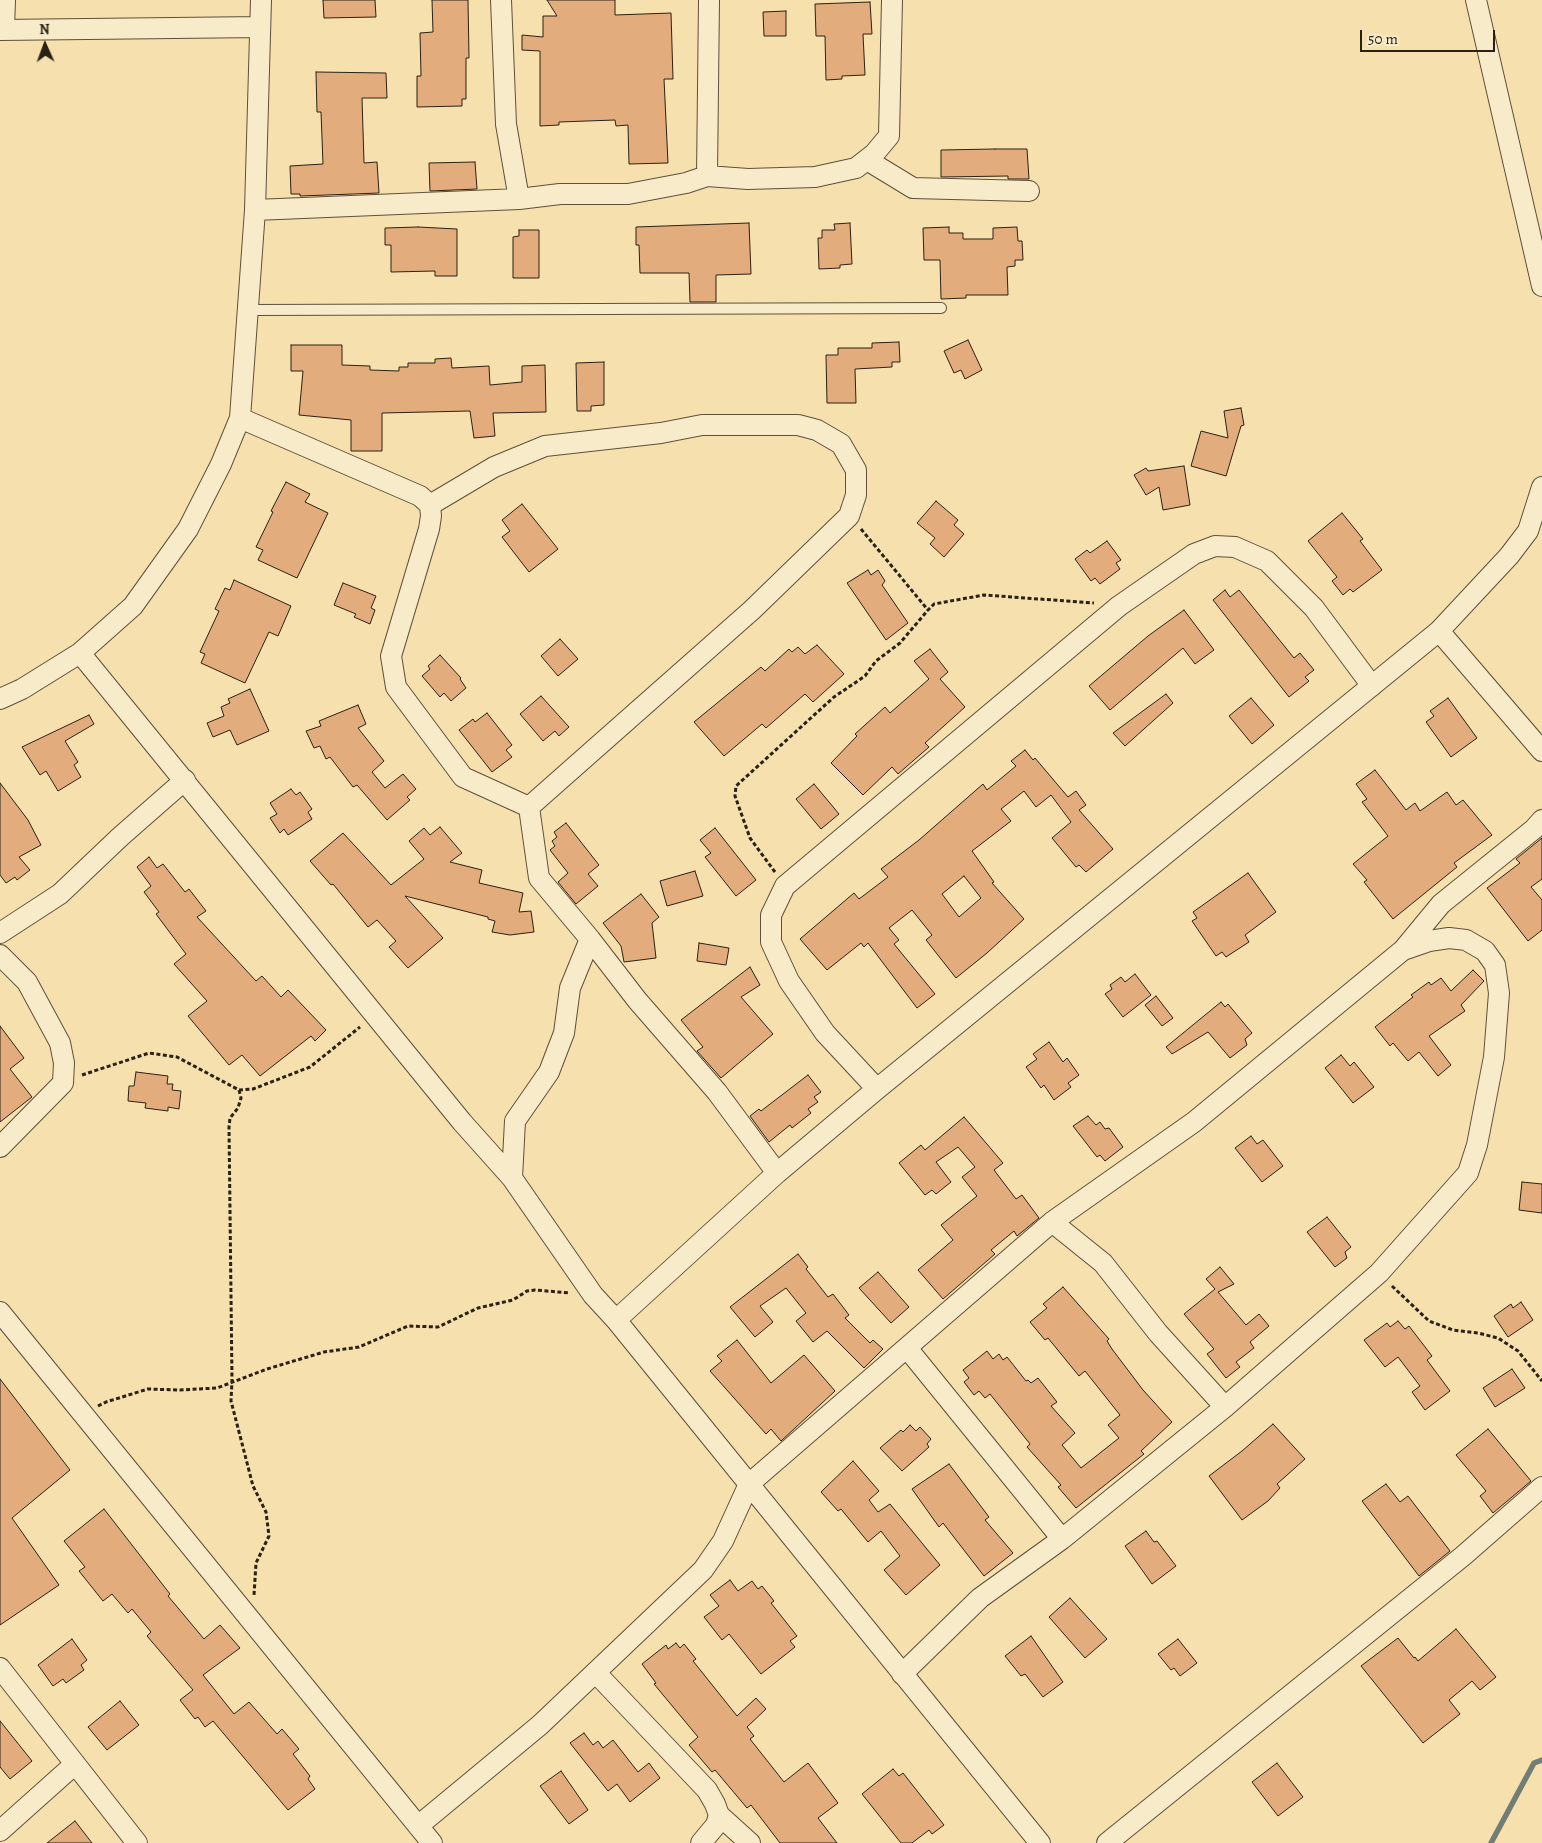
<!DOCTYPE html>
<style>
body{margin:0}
#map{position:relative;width:1542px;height:1843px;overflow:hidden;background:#f5e0ae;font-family:Alegreya,serif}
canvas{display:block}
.north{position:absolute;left:20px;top:20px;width:50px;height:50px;-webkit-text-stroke:4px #f8ebca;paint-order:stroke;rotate:358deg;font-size:14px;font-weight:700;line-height:20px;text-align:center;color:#2b2014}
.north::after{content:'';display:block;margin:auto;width:18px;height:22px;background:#2b2014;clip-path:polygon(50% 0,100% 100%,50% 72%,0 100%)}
.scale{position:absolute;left:1360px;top:30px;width:135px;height:22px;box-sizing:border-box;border:2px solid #2b2014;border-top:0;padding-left:6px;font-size:15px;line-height:18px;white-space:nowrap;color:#2b2014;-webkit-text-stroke:4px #f8ebca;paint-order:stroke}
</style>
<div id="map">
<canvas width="1542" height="1843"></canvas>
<div class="north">N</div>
<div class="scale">50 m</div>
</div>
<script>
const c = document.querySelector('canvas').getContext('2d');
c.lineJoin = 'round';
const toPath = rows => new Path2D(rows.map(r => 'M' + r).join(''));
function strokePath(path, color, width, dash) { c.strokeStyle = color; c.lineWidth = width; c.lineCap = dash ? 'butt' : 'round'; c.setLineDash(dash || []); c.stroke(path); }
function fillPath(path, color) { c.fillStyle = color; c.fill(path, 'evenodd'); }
strokePath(toPath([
 [1491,1843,1534,1763,1542,1760]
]), '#717d75', 5.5);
const building = toPath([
 [323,0,375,0,376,17,324,18,323,0],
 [432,0,468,0,469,58,466,58,466,99,462,99,462,106,417,107,417,76,421,76,420,33,433,32,432,0],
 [547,0,615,0,615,15,671,13,673,79,664,79,668,163,629,164,628,125,616,126,615,120,559,122,559,125,540,126,540,51,522,50,522,35,543,37,543,16,557,16,547,0],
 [870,2,872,34,863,34,865,75,842,76,842,79,826,80,825,36,816,36,815,4,870,2],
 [786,11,786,36,764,36,763,12,786,11],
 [316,72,386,73,387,98,362,98,364,163,377,162,379,193,300,196,300,194,291,194,290,166,323,164,321,112,317,112,316,72],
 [995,149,1027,149,1029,179,1008,179,1008,176,941,177,941,150,995,149],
 [475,162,477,189,430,191,429,163,475,162],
 [749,223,751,274,716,275,716,302,690,302,689,273,640,273,639,245,636,245,636,227,749,223],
 [850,223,852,264,840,265,840,268,819,269,818,238,822,238,822,230,835,230,834,224,850,223],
 [418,227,457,229,457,276,435,276,435,271,391,272,391,245,385,245,385,228,418,227],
 [949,227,949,233,963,233,963,239,993,239,993,228,1017,227,1018,241,1022,241,1023,260,1015,260,1015,266,1007,267,1008,295,966,295,966,298,941,299,940,260,924,260,923,228,949,227],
 [519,230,539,230,539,278,513,278,513,237,519,236,519,230],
 [968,340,982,370,965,379,961,370,954,373,944,351,968,340],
 [899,342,900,362,892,362,892,367,855,369,856,403,827,403,826,355,838,355,838,348,872,348,872,343,899,342],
 [291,345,342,345,342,365,370,366,370,370,399,371,399,367,408,367,408,363,435,363,435,359,451,358,452,368,489,366,490,385,522,382,522,366,545,365,546,412,493,413,495,436,474,438,470,411,382,413,382,451,351,451,351,420,299,415,303,371,291,371,291,345],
 [604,362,604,405,591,406,591,411,577,411,576,363,604,362],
 [1241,408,1244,425,1241,426,1226,476,1191,466,1201,431,1228,438,1224,411,1241,408],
 [1184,466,1190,505,1163,510,1159,487,1146,495,1134,475,1146,468,1148,471,1184,466],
 [286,482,310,494,305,502,328,513,297,578,258,560,263,550,256,547,273,512,271,511,286,482],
 [936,501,958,520,954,525,964,534,944,557,930,544,935,538,917,523,936,501],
 [522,504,558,549,529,572,502,537,510,531,502,520,522,504],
 [1342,513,1363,539,1360,541,1382,570,1353,592,1350,589,1343,595,1332,581,1337,577,1308,541,1342,513],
 [1107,541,1121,560,1116,563,1120,569,1100,584,1095,578,1091,581,1075,559,1087,550,1090,553,1107,541],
 [868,570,871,575,878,570,885,581,882,585,908,623,886,640,847,583,868,570],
 [234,580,291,606,278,636,269,632,245,683,201,663,205,654,200,652,219,611,215,609,225,588,230,590,234,580],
 [343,583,376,596,371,608,375,610,370,624,354,617,356,614,334,605,343,583],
 [1225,590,1230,597,1239,590,1294,658,1300,653,1314,670,1305,677,1309,681,1289,697,1213,600,1225,590],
 [1184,610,1214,650,1195,664,1183,648,1110,710,1089,686,1148,636,1184,610],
 [560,639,578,659,558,676,541,656,560,639],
 [817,645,844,674,813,702,805,694,766,728,762,724,724,756,694,722,761,667,765,671,789,649,792,652,798,647,805,654,817,645],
 [930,649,948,672,940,679,965,707,925,743,929,747,898,774,892,767,863,795,831,763,857,736,855,734,885,707,890,713,929,679,914,661,930,649],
 [440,655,461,678,460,679,466,688,451,701,444,693,440,697,422,676,430,669,428,666,440,655],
 [250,689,269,731,237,745,230,730,213,737,207,723,224,716,221,707,230,703,228,699,250,689],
 [1166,694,1173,703,1125,746,1113,733,1166,694],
 [541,696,569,727,559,736,555,731,543,741,520,714,541,696],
 [1251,698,1274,725,1252,744,1229,716,1251,698],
 [1448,698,1477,738,1451,757,1426,722,1434,716,1430,711,1448,698],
 [358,705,366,724,358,728,384,761,372,772,385,788,403,774,416,789,407,797,410,800,387,820,357,785,353,787,330,757,326,759,320,746,314,748,306,731,321,726,319,721,358,705],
 [487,713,512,745,506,750,512,757,492,772,459,730,473,719,475,722,487,713],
 [89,715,94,724,65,741,78,762,74,765,81,777,58,791,46,771,40,775,22,747,89,715],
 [1025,750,1033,760,1035,758,1068,797,1076,791,1086,805,1079,810,1113,849,1086,872,1079,865,1076,867,1052,838,1071,822,1051,795,1036,807,1024,791,1001,809,1011,821,972,851,994,882,992,883,1024,919,987,953,956,978,926,940,932,935,912,910,889,928,899,940,894,944,935,994,917,1008,868,943,864,947,861,943,827,970,800,939,854,893,859,899,888,877,881,869,919,840,983,784,987,790,1016,766,1011,761,1025,750],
 [964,876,981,898,959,917,942,894,964,876],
 [1375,770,1406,810,1415,803,1420,811,1447,792,1456,805,1463,800,1492,835,1454,863,1457,867,1393,919,1364,882,1367,880,1353,864,1388,836,1362,802,1367,799,1356,784,1375,770],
 [0,783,28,820,41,845,19,857,30,870,17,880,15,877,6,883,0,875,0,783],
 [814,784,839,814,821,829,796,799,814,784],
 [291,789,296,795,300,792,312,809,308,812,312,819,288,835,284,829,280,833,270,818,277,814,270,803,291,789],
 [566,823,599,865,588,874,598,886,576,904,558,882,568,873,550,850,555,846,552,841,557,837,554,832,566,823],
 [440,827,462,853,450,862,482,870,479,883,523,893,519,912,531,911,534,932,510,935,492,932,495,921,488,919,488,917,405,896,443,938,408,968,389,947,396,941,377,920,368,927,333,884,331,885,310,861,343,833,391,885,424,859,409,841,424,828,430,835,440,827],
 [715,828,756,880,736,896,705,857,711,853,700,840,715,828],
 [1542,838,1542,879,1531,887,1542,900,1542,930,1528,941,1487,888,1520,863,1516,859,1542,838],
 [149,857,157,868,163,864,185,892,189,889,206,911,197,917,256,981,262,976,281,997,288,990,326,1030,315,1041,311,1036,260,1076,242,1055,229,1065,188,1016,207,1001,174,964,186,954,156,914,159,912,144,892,151,886,137,867,149,857],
 [695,871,703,896,667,906,660,881,695,871],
 [1248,873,1276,912,1245,935,1249,942,1226,957,1222,952,1216,956,1192,921,1197,918,1193,912,1248,873],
 [641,894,659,917,652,923,656,958,624,962,621,946,603,923,641,894],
 [699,943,729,948,726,965,697,961,699,943],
 [750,967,760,985,741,997,773,1034,721,1078,697,1051,703,1047,681,1020,750,967],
 [1473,970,1484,981,1461,1005,1465,1011,1429,1036,1451,1065,1438,1076,1419,1052,1408,1061,1393,1043,1390,1046,1375,1027,1413,997,1411,995,1429,982,1431,985,1441,978,1451,991,1473,970],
 [1135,974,1151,995,1123,1017,1105,994,1112,989,1110,985,1121,977,1125,982,1135,974],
 [1156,996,1173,1018,1162,1026,1145,1005,1156,996],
 [1221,1002,1225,1007,1228,1004,1252,1033,1245,1039,1247,1045,1230,1058,1208,1032,1172,1054,1166,1047,1221,1002],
 [0,1026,24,1058,10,1069,32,1097,0,1122,0,1026],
 [1049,1042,1063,1062,1067,1058,1079,1075,1068,1083,1071,1087,1054,1100,1044,1085,1041,1088,1026,1067,1037,1059,1033,1054,1049,1042],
 [1341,1055,1350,1066,1354,1062,1374,1087,1353,1103,1325,1068,1341,1055],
 [136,1072,168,1076,167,1084,173,1084,172,1090,181,1091,179,1109,168,1107,168,1111,145,1108,146,1103,128,1101,129,1086,134,1086,136,1072],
 [808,1075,821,1092,814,1097,818,1102,808,1109,811,1113,792,1128,790,1125,769,1142,750,1116,759,1109,761,1111,808,1075],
 [1088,1116,1096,1125,1100,1122,1105,1129,1109,1128,1123,1147,1105,1161,1100,1155,1097,1157,1073,1126,1088,1116],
 [964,1117,1003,1163,994,1170,1016,1199,1022,1195,1039,1218,1017,1236,1014,1231,991,1250,995,1254,943,1299,918,1270,953,1240,941,1225,977,1196,962,1177,975,1167,958,1147,936,1162,951,1182,936,1194,932,1190,925,1195,899,1163,921,1145,925,1150,964,1117],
 [1251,1136,1257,1144,1263,1140,1283,1166,1262,1182,1235,1148,1251,1136],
 [1522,1182,1542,1184,1542,1213,1519,1210,1522,1182],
 [1327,1217,1351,1247,1345,1252,1347,1258,1335,1267,1307,1232,1327,1217],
 [798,1254,808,1267,806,1269,828,1297,833,1294,849,1315,845,1318,870,1343,873,1340,883,1349,864,1368,827,1331,813,1342,796,1321,806,1313,786,1288,760,1306,773,1322,755,1337,730,1307,798,1254],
 [1220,1267,1234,1284,1218,1292,1246,1325,1259,1314,1269,1326,1250,1342,1254,1348,1236,1362,1240,1367,1226,1378,1207,1354,1214,1349,1184,1314,1215,1289,1206,1279,1220,1267],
 [878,1272,909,1307,891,1323,859,1288,878,1272],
 [1063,1287,1109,1339,1107,1341,1112,1349,1143,1390,1172,1422,1141,1451,1144,1454,1076,1508,1058,1487,1061,1485,1027,1447,1030,1444,990,1394,985,1398,979,1391,974,1395,964,1382,969,1378,963,1370,987,1351,993,1359,999,1354,1003,1360,1007,1357,1026,1381,1028,1380,1031,1383,1038,1378,1057,1402,1051,1406,1075,1433,1062,1445,1081,1468,1119,1438,1108,1425,1120,1415,1085,1371,1079,1376,1048,1338,1045,1340,1030,1322,1047,1308,1043,1304,1063,1287],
 [1521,1302,1533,1320,1508,1337,1494,1316,1511,1304,1513,1308,1521,1302],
 [1398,1321,1405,1329,1409,1326,1432,1356,1427,1360,1450,1391,1425,1410,1412,1392,1420,1386,1398,1357,1385,1367,1364,1340,1387,1323,1390,1327,1398,1321],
 [737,1340,771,1383,804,1355,835,1391,781,1441,771,1429,766,1434,710,1371,722,1361,717,1356,737,1340],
 [1512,1369,1525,1388,1495,1407,1483,1388,1512,1369],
 [0,1379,70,1470,12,1518,59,1585,0,1625,0,1379],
 [1273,1424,1305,1459,1277,1484,1280,1488,1268,1501,1242,1520,1209,1476,1242,1451,1273,1424],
 [910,1425,916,1431,920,1427,931,1439,927,1444,929,1447,902,1471,880,1448,901,1430,903,1432,910,1425],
 [1488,1429,1531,1481,1493,1513,1480,1496,1486,1491,1456,1455,1488,1429],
 [853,1461,879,1491,869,1500,878,1512,890,1504,940,1565,906,1595,884,1570,900,1556,881,1531,868,1542,841,1509,838,1511,821,1492,853,1461],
 [949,1464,989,1517,985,1520,1013,1553,984,1576,943,1523,939,1527,912,1489,949,1464],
 [1386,1484,1400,1502,1408,1496,1450,1551,1419,1576,1362,1501,1386,1484],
 [104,1509,170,1594,168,1596,204,1639,220,1625,240,1648,203,1675,234,1714,249,1702,277,1734,282,1729,299,1749,293,1754,310,1776,308,1779,315,1789,288,1810,213,1721,205,1727,198,1717,195,1719,180,1700,193,1690,147,1636,151,1632,132,1609,128,1613,112,1594,103,1601,79,1571,85,1567,64,1541,104,1509],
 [1146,1531,1154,1542,1157,1541,1176,1566,1152,1584,1125,1546,1146,1531],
 [730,1580,738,1591,752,1581,758,1589,762,1586,774,1601,771,1603,797,1636,790,1641,795,1647,761,1674,729,1634,722,1640,704,1617,719,1606,710,1595,730,1580],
 [1070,1598,1107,1639,1085,1658,1049,1617,1070,1598],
 [1456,1629,1496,1677,1480,1690,1472,1681,1449,1700,1460,1714,1423,1743,1361,1666,1398,1638,1414,1658,1415,1657,1418,1661,1456,1629],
 [1031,1636,1063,1682,1043,1697,1025,1674,1021,1676,1005,1656,1031,1636],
 [72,1639,87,1660,81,1665,84,1670,66,1683,63,1679,53,1686,38,1665,72,1639],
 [1178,1639,1197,1663,1180,1676,1174,1668,1171,1670,1158,1654,1178,1639],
 [676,1643,680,1648,684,1644,696,1659,693,1661,737,1716,756,1698,766,1709,747,1727,754,1736,750,1739,784,1782,808,1763,838,1803,818,1818,837,1843,780,1843,751,1805,747,1808,715,1770,712,1772,689,1745,698,1737,654,1684,656,1683,642,1664,666,1645,668,1649,676,1643],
 [120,1701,139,1725,107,1750,88,1727,120,1701],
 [0,1721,32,1761,10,1779,0,1767,0,1721],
 [584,1733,593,1745,598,1741,603,1748,613,1740,638,1772,649,1763,660,1778,630,1802,617,1784,608,1791,570,1743,584,1733],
 [1277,1763,1303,1797,1278,1816,1252,1782,1277,1763],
 [893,1769,899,1776,903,1773,944,1825,932,1834,929,1830,912,1843,901,1843,862,1794,893,1769],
 [561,1771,588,1810,569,1824,540,1786,561,1771],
 [75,1821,92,1843,47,1843,75,1821]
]);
fillPath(building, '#e2ac7d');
strokePath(building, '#2b2014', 1);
const service = toPath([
 [249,310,941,308]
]);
const minor = toPath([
 [501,0,506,124,519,199],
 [1476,0,1542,286],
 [4,29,5,0],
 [0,30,260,27],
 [867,160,913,188,1029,191],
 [707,176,709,0],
 [255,210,519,199,560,194,628,194,686,183,707,176,748,179,815,177,856,168,874,154,889,136,892,0],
 [240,418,420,496,430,505,431,516,429,529,391,656,396,687,463,777,529,807,539,878,590,939,637,1000,717,1092,777,1173],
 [430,505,494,467,545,446,661,433,702,425,798,425,817,430,841,444,856,470,856,495,849,516,752,610,529,807],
 [1439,631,1542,751],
 [80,653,462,1122,512,1178,593,1295,616,1320,1040,1843],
 [0,699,22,689,80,653,133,606,188,529,221,464,240,418,255,210,261,0],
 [0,933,60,894,120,837,185,780],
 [1403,950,1441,904,1534,829,1542,820],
 [0,955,27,982,60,1043,64,1063,63,1083,0,1147],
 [877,1089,825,1033,789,981,771,942,771,915,785,886,1119,606,1194,554,1215,546,1235,547,1267,561,1314,608,1372,686],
 [512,1178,515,1121,549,1072,564,1033,570,988,590,939],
 [1052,1222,1103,1263,1158,1333,1225,1407],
 [0,1312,432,1843],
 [616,1320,777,1173,877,1089,1439,631,1509,556,1528,531,1542,487],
 [907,1348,1062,1539],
 [0,1668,137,1843],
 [596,1673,707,1790,715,1804,719,1815,716,1825,701,1843],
 [719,1815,750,1843],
 [418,1826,540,1725,703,1570,723,1541,749,1484,1052,1222,1194,1122,1403,950,1429,941,1449,938,1466,940,1485,951,1495,965,1499,993,1494,1057,1477,1145,1468,1173,1379,1273,1225,1407,1062,1539,980,1598,902,1674],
 [0,1831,75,1764],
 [1107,1843,1463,1556,1542,1487]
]);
strokePath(service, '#5e503a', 12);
strokePath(minor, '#5e503a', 22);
strokePath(toPath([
 [861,529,928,610,934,604,984,595,1094,603],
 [775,872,750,838,735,796,736,786,834,697,865,676,876,661,900,643,928,610],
 [82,1075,149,1053,177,1057,239,1090,253,1089,310,1067,360,1027],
 [239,1090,241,1098,238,1108,230,1118,229,1127,232,1381,231,1401,253,1486,266,1512,269,1536,256,1563,254,1595],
 [1392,1286,1429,1321,1453,1330,1478,1333,1498,1338,1518,1351,1542,1381],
 [98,1406,106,1402,148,1389,180,1390,217,1388,267,1369,324,1352,359,1347,408,1326,438,1327,478,1308,513,1300,527,1291,535,1290,570,1293]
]), '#2b2014', 3, [4, 2.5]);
strokePath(service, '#f8ebca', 10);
strokePath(minor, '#f8ebca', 20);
</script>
